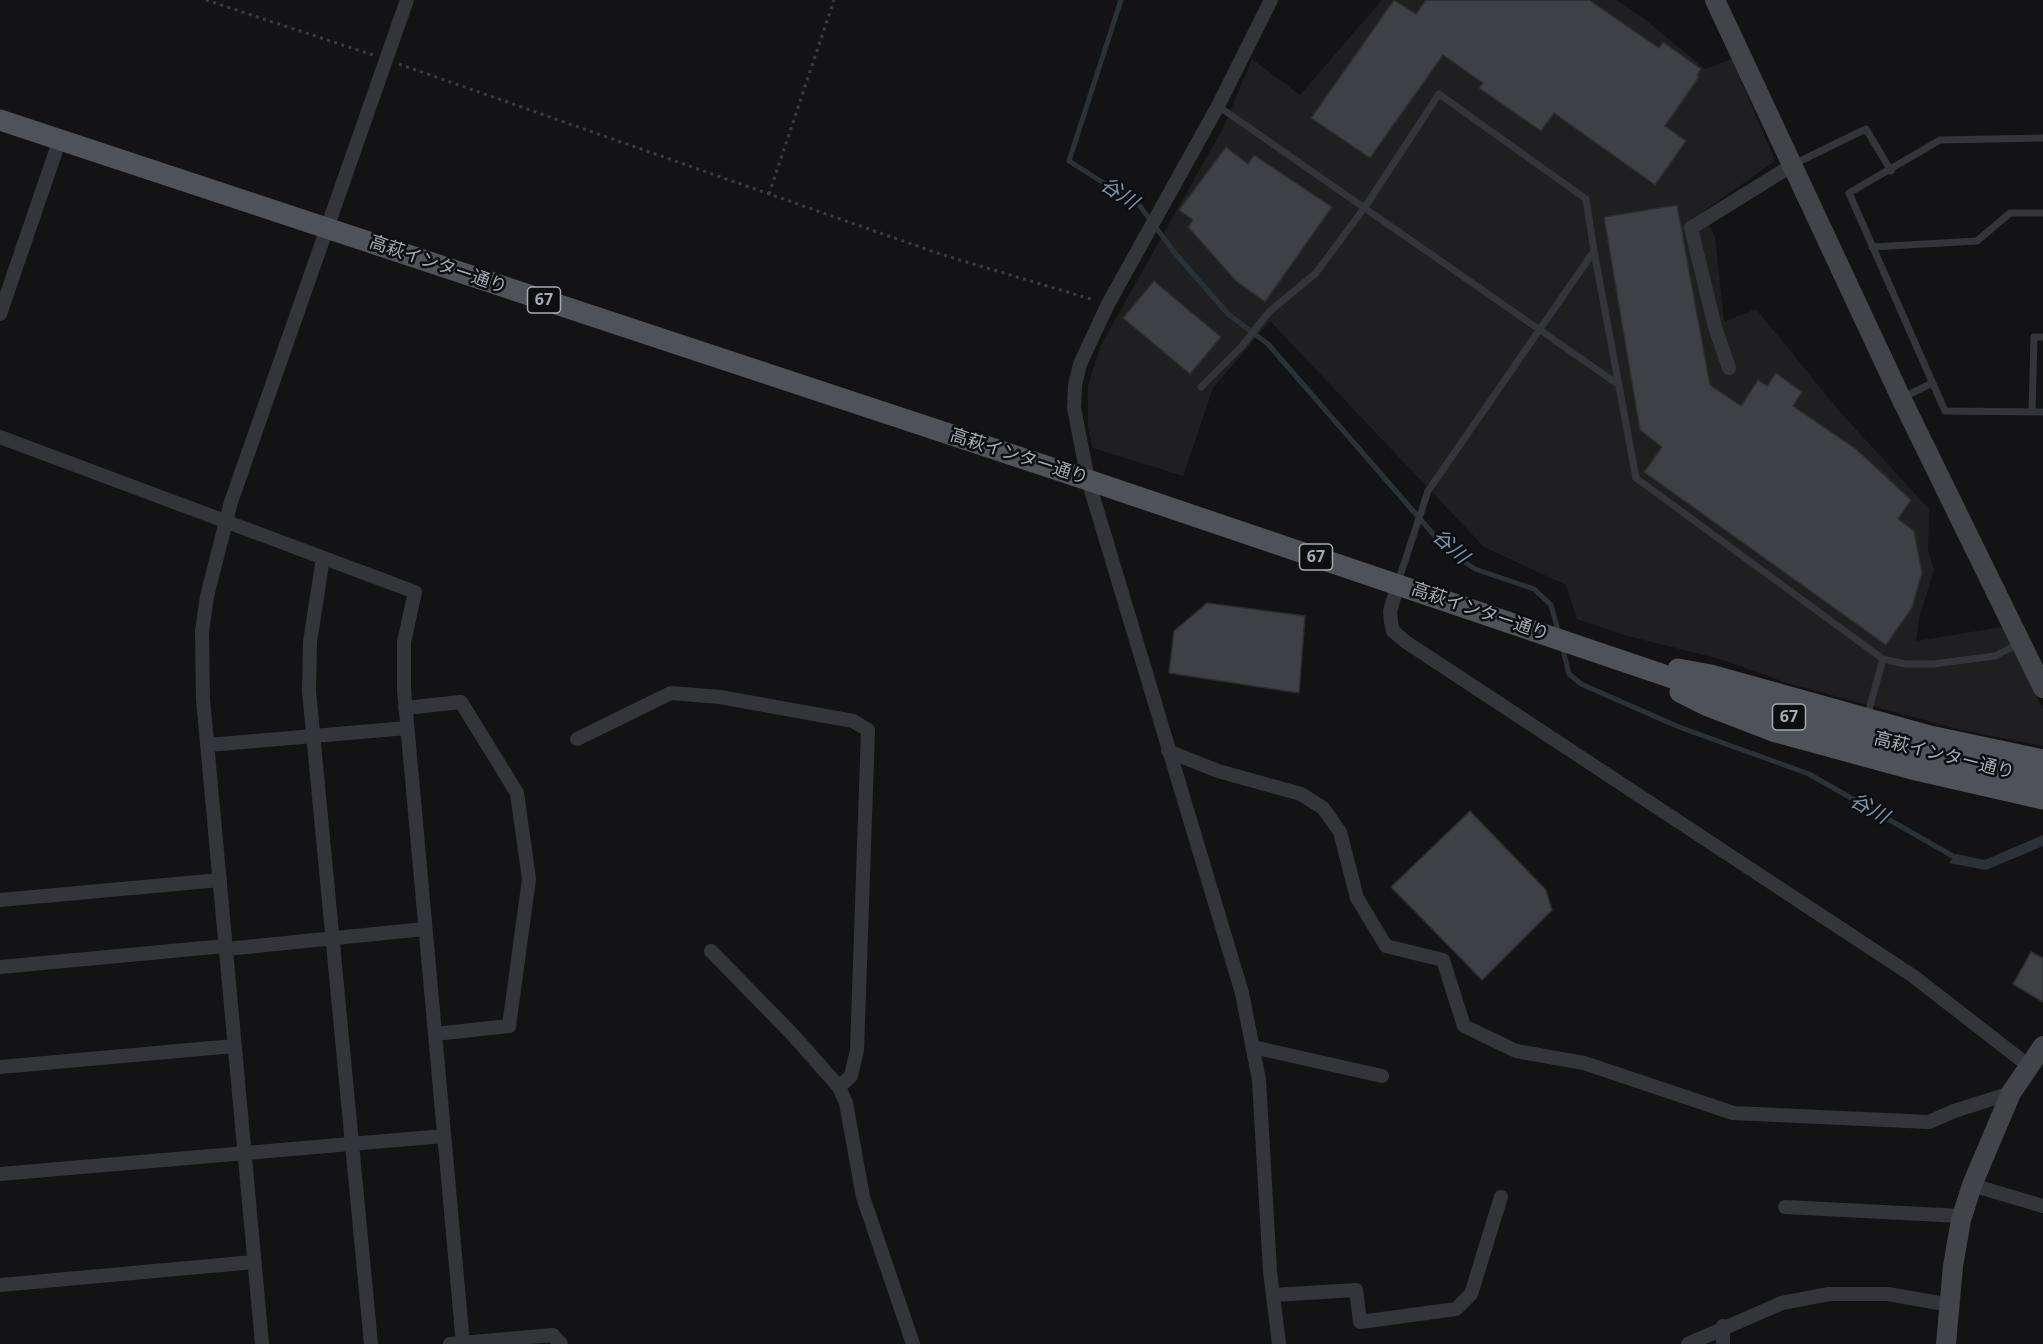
<!DOCTYPE html>
<meta charset="utf-8">
<style>
body{margin:0}
canvas{display:block;background:#131315}
</style>
<canvas width="2043" height="1344"></canvas>
<script>
const c = document.querySelector('canvas').getContext('2d');
c.lineJoin = 'round';
function fillPath(path, color) { c.fillStyle = color; c.fill(path, 'evenodd'); }
const toPath = rows => new Path2D(rows.map(r => 'M' + r).join(''));
function strokePath(path, color, width, dash) { c.strokeStyle = color; c.lineWidth = width; c.lineCap = dash ? 'butt' : 'round'; c.setLineDash(dash || []); c.stroke(path); }
function write(font, color, halo, rows, align = 'center') {
  c.font = font + ' "Open Sans","Noto Sans JP",sans-serif'; c.lineWidth = 5; c.setLineDash([]); c.textBaseline = 'middle'; c.strokeStyle = halo; c.fillStyle = color; for (const [text, x, y, turn = 0] of rows) {
    c.save(); c.translate(x, y); c.rotate((+turn || 0) * Math.PI / 180); c.textAlign = isNaN(turn) ? turn : align; if (halo) c.strokeText(text, 0, 0); c.fillText(text, 0, 0); c.restore();
  }
}
fillPath(toPath([
 [1382,0,1616,0,1642,17,1705,69,1732,59,1775,161,1701,213,1715,236,1724,322,1756,309,1840,412,1929,509,1928,550,1934,570,1919,618,1916,641,2002,627,2043,710,2043,746,1962,730,1787,683,1720,659,1624,635,1577,619,1566,585,1484,547,1270,321,1213,388,1183,476,1093,448,1088,428,1088,385,1101,345,1223,128,1252,59,1300,95]
]), '#1f1f22');
fillPath(toPath([
 [2043,835,2043,846,1986,870,1949,863,1956,854,1985,860]
]), '#2a3238');
strokePath(toPath([
 [1121,0,1069,161,1140,206,1174,252,1228,314,1268,344,1447,550,1475,569,1534,589,1551,605,1559,634],
 [1562,646,1569,674,1581,684,1679,727,1809,774,1958,859]
]), '#2a3238', 5);
const building = toPath([
 [1394,0,1416,14,1426,0,1589,0,1659,48,1663,42,1701,69,1697,75,1699,77,1665,126,1686,141,1655,185,1554,113,1541,131,1479,88,1483,83,1443,55,1370,158,1311,118,1394,0],
 [1226,147,1248,164,1254,155,1332,207,1265,302,1236,281,1188,227,1193,220,1179,210,1226,147],
 [1677,205,1710,385,1741,406,1758,380,1767,386,1776,373,1802,392,1793,406,1856,449,1911,500,1898,519,1914,531,1922,573,1912,608,1886,645,1644,472,1662,447,1640,430,1604,217,1677,205],
 [1154,281,1221,337,1190,374,1123,318,1154,281],
 [1207,603,1305,616,1299,693,1169,673,1174,631,1207,603],
 [1470,811,1546,890,1552,910,1482,980,1391,887,1470,811],
 [2031,952,2043,958,2043,1002,2013,984,2031,952]
]);
fillPath(building, '#3f4045');
strokePath(building, '#2d2d31', 1.5);
strokePath(toPath([
 [206,0,373,55],
 [399,64,940,254,1094,300],
 [769,194,834,0]
]), '#3a3c41', 3, [3, 4.5]);
strokePath(toPath([
 [1218,106,1619,385],
 [2043,138,1940,140,1849,193,1945,411,2043,412],
 [1794,164,1866,129,1891,171],
 [1872,247,1977,241,2010,213,2043,213],
 [1201,387,1242,346,1269,312,1316,273,1365,207,1439,94,1586,199,1594,251,1636,478,1883,659,1905,664,1933,664,1995,656,2018,644],
 [1902,398,1932,383],
 [2032,412,2034,337,2043,337],
 [1398,582,1428,491,1594,251],
 [1867,717,1883,659]
]), '#34353a', 7);
strokePath(toPath([
 [1271,0,1218,106,1108,304,1080,364,1075,385,1074,408,1088,480,1242,993,1259,1080,1270,1271,1279,1344],
 [0,314,60,139],
 [1729,368,1715,327,1691,228,1791,166],
 [0,437,415,592,404,642,404,690,463,1344],
 [323,558,310,642,309,691,371,1344],
 [1398,584,1390,611,1391,622,1393,631,1406,642,1913,976,2029,1066],
 [405,708,461,702,517,793,529,879,509,1026,435,1034],
 [577,739,671,693,720,697,853,721,868,730,857,1050,851,1076,839,1087],
 [208,745,407,728],
 [1168,751,1218,771,1301,794,1323,808,1340,832,1357,898,1386,946,1443,960,1464,1026,1516,1051,1584,1063,1733,1113,1929,1122,1954,1111,2011,1093],
 [0,900,220,880],
 [226,949,425,929],
 [711,951,793,1035,839,1087,846,1103,863,1197,913,1344],
 [0,967,225,946],
 [1253,1047,1382,1076],
 [0,1067,234,1046],
 [0,1174,444,1136],
 [1972,1185,2043,1206],
 [1785,1207,1962,1216],
 [0,1285,254,1262],
 [1273,1295,1356,1290,1360,1322,1456,1309,1471,1294,1501,1197],
 [1723,1326,1723,1344],
 [262,1344,203,699,202,632,207,596,231,502,407,0],
 [450,1344,553,1335,561,1344],
 [1688,1344,1782,1303,1829,1294,1888,1294,1950,1305]
]), '#34353a', 14);
strokePath(toPath([
 [1715,0,1901,398,2043,688],
 [1946,1344,1953,1266,1961,1220,1972,1185,2011,1093,2043,1046]
]), '#42444a', 20);
strokePath(toPath([
 [0,120,1088,480,1779,714,1964,764,2043,779],
 [1678,669,1711,675,1930,736,2043,760],
 [1680,692,1708,706,1773,731,1916,770,2043,799]
]), '#505259', 21);
for (const [x, y, w] of [
 [544,300,33],
 [1316,557,33],
 [1789,717,33]
]) { const box = new Path2D(); box.roundRect(x - w / 2, y - 13, w, 26, 4.5); c.fillStyle = '#0e0e10'; c.fill(box); strokePath(box, '#a5aab5', 1.5); }
write('bold 16px', '#a5aab5', null, [
 ["67",544,300],
 ["67",1316,557],
 ["67",1789,717]
]);
write('18px', '#a5aab5', '#0e0e10', [
 ["高萩インター通り",438,265,19],
 ["高萩インター通り",1019,457,18],
 ["高萩インター通り",1480,612,19],
 ["高萩インター通り",1944,756,14]
]);
write('italic 20px', '#7c98b0', '#0e0e10', [
 ["谷川",1119,194,34],
 ["谷川",1450,547,42],
 ["谷川",1869,809,30]
]);
</script>
